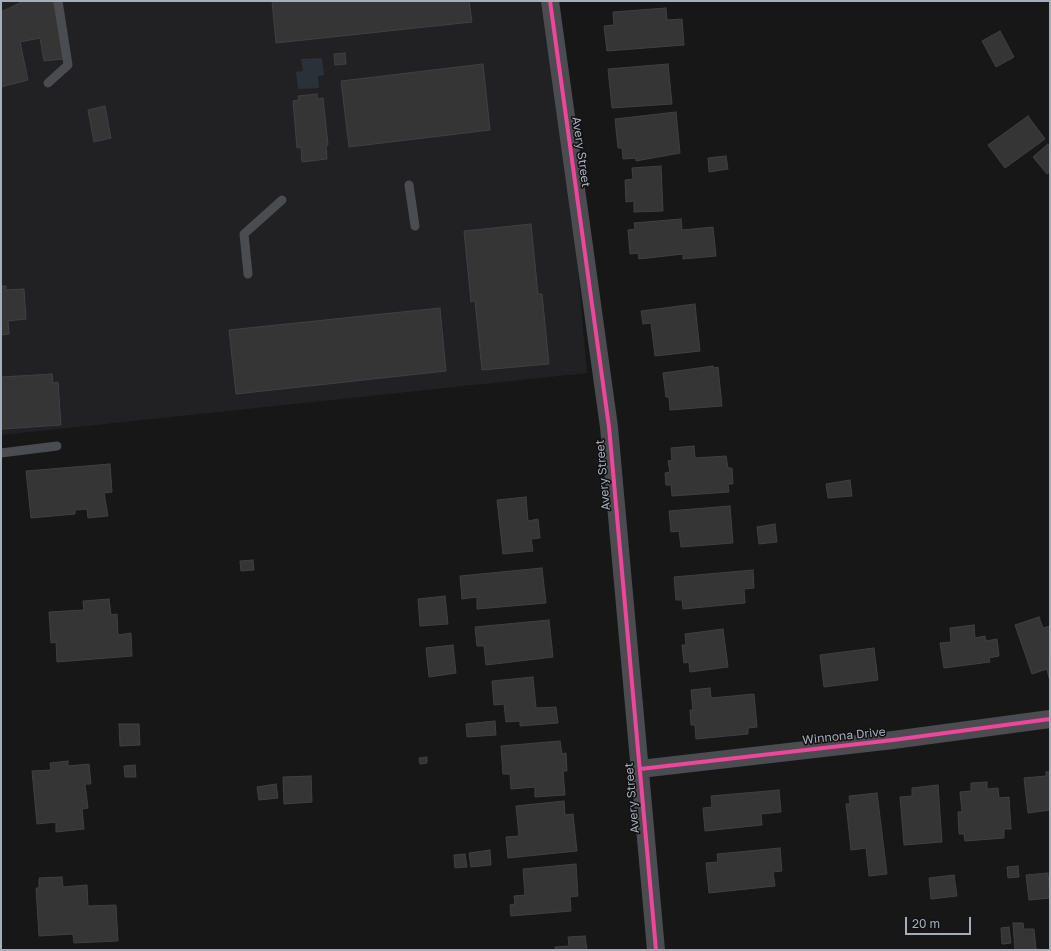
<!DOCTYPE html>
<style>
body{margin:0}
#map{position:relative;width:1051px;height:951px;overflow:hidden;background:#171717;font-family:"Golos Text",sans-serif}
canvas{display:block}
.frame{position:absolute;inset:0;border:2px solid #a8adb8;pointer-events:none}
.scale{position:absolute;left:905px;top:917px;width:66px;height:18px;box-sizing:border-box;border:2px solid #a8adb8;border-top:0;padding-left:5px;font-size:12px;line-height:14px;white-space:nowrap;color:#a8adb8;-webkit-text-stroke:3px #111113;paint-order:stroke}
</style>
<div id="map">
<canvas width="1051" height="951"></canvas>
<div class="frame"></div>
<div class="scale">20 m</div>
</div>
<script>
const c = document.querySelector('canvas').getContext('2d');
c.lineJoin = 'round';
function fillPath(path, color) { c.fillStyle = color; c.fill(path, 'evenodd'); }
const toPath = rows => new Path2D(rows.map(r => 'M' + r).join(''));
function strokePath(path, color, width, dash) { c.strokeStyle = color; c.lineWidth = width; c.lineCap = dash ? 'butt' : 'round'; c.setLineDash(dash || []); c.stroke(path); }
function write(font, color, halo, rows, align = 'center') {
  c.font = font + ' "Golos Text",sans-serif'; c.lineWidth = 3; c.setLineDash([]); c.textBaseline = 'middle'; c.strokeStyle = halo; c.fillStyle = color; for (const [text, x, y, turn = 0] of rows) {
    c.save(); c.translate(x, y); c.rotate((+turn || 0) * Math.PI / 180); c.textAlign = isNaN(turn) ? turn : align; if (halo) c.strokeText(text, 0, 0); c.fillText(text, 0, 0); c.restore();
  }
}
fillPath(toPath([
 [1,1,555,1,587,373,1,435]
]), '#212123');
fillPath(toPath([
 [322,58,324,75,318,76,319,88,298,89,296,72,303,71,301,59]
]), '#2a3239');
const building = toPath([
 [24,1,53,1,64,59,44,61,40,38,20,42,28,80,1,87,1,12,24,1],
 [272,1,469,1,472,22,276,43,272,1],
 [666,8,667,20,682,19,684,45,607,51,604,26,614,25,613,12,666,8],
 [1000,31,1014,57,996,67,982,41,1000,31],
 [345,53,346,64,335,65,334,54,345,53],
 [483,64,490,130,349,147,341,81,483,64],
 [668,64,672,104,612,108,608,69,668,64],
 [317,94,317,99,323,98,328,145,326,146,327,159,302,162,301,147,297,148,293,101,299,100,298,96,317,94],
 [105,106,111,138,94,142,88,110,105,106],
 [676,112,680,153,636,161,636,158,623,159,622,148,618,148,615,119,676,112],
 [1028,116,1045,139,1005,168,988,145,1028,116],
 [1048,144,1050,146,1050,172,1047,174,1033,157,1048,144],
 [726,156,728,169,709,172,708,158,726,156],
 [661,166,663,211,634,212,634,201,626,202,625,180,633,179,632,168,661,166],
 [681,219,682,230,713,227,716,256,683,259,683,254,639,259,638,253,630,254,628,230,635,229,634,223,681,219],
 [531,224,538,294,542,294,549,364,482,370,475,301,471,302,464,231,531,224],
 [1,286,6,286,6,290,24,289,26,319,8,321,9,334,1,335,1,286],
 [695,304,700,351,655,356,651,323,643,324,641,311,695,304],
 [440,308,446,371,236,394,229,330,440,308],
 [713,366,714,368,718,367,722,406,670,410,669,397,666,397,663,373,713,366],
 [52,374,53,383,58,382,61,425,2,429,1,420,1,377,52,374],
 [694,446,695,458,726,456,728,468,732,468,733,484,728,484,729,492,672,496,671,485,666,485,665,473,670,472,668,461,672,460,671,448,694,446],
 [110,464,112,492,104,493,108,516,88,518,87,509,75,510,75,514,31,518,26,471,110,464],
 [850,480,852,496,828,498,826,484,850,480],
 [526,497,528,521,538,519,540,538,531,539,533,551,503,554,497,500,526,497],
 [730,506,733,543,681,547,679,531,671,532,669,511,730,506],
 [775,524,777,542,759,544,757,527,775,524],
 [253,560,254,570,241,571,240,561,253,560],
 [542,568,546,603,477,609,477,597,462,599,460,576,542,568],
 [753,570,754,588,744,589,745,603,683,609,682,600,676,600,674,577,753,570],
 [445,596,448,624,420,626,418,599,445,596],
 [109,599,111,615,117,614,118,635,131,633,132,656,57,662,56,642,51,643,49,612,84,610,83,601,109,599],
 [1039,617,1043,628,1050,626,1049,678,1047,669,1032,674,1015,625,1039,617],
 [549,620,553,657,486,665,484,646,477,646,475,627,549,620],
 [974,625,975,638,985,636,986,641,997,639,999,656,989,658,990,662,944,668,940,643,951,642,950,628,974,625],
 [723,629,728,667,690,672,689,662,684,663,682,645,686,645,685,634,723,629],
 [453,645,456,673,429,677,426,648,453,645],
 [874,648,878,680,824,687,820,655,874,648],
 [533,677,536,708,556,707,558,723,520,726,520,721,506,722,504,704,494,705,492,681,533,677],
 [710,688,711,698,754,694,757,727,748,728,748,734,696,739,695,725,691,725,690,710,693,710,691,690,710,688],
 [495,721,496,735,467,737,466,724,495,721],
 [119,724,139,724,140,745,120,746,119,724],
 [560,741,562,754,566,753,567,771,563,771,565,795,535,797,535,787,511,789,510,774,503,774,501,746,560,741],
 [427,757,427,763,420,764,419,758,427,757],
 [68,761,68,766,89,764,91,784,85,784,88,808,82,809,84,829,56,832,56,822,37,824,32,771,51,770,50,763,68,761],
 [135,765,136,777,125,777,124,766,135,765],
 [1046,772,1050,772,1050,810,1028,813,1024,778,1046,776,1046,772],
 [311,776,312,802,284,804,283,777,311,776],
 [987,782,987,789,998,788,999,798,1009,797,1011,829,1004,829,1004,838,965,841,964,834,959,834,958,812,962,812,960,792,971,791,971,783,987,782],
 [276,784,278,798,259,800,257,787,276,784],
 [938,785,942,842,904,845,900,797,912,796,912,788,938,785],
 [779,790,781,812,761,814,762,825,705,831,703,808,712,807,711,796,779,790],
 [877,793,887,874,869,876,866,848,851,850,846,804,850,804,849,796,877,793],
 [564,801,565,815,573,814,577,851,508,858,506,837,519,836,516,806,564,801],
 [780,848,782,871,773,872,775,886,709,893,706,863,718,862,717,854,780,848],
 [490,850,491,865,471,867,469,853,490,850],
 [465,854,467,867,455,868,454,855,465,854],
 [576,864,578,896,570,897,571,911,511,916,510,905,515,904,514,896,525,895,523,869,576,864],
 [1018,866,1019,877,1008,878,1007,867,1018,866],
 [1048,873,1050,898,1029,900,1026,875,1048,873],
 [954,875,957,896,931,899,929,878,954,875],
 [62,877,63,887,87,885,88,906,116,905,118,941,74,943,73,934,39,936,36,888,39,888,39,878,62,877],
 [1013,923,1023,923,1024,929,1034,929,1036,949,1015,950,1013,923],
 [1009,927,1011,943,1002,944,1001,928,1009,927],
 [585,936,587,950,555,950,555,947,569,946,568,937,585,936]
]);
fillPath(building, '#353536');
strokePath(building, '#3f4043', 1);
strokePath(toPath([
 [48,83,68,65,58,1],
 [409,185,415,226],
 [248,274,244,234,282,200],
 [1,453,57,446]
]), '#4b4c50', 9);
strokePath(toPath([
 [550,1,609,427,656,950],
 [640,769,893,740,1050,719]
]), '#4b4c50', 18);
strokePath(toPath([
 [550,1,609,427,656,950],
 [640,769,893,740,1050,719]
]), '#ed469a', 4);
write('12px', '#a8adb8', '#111113', [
 ["Avery Street",581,152,82],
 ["Avery Street",603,475,-95],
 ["Winnona Drive",844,736,-6],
 ["Avery Street",632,798,-95]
]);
</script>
